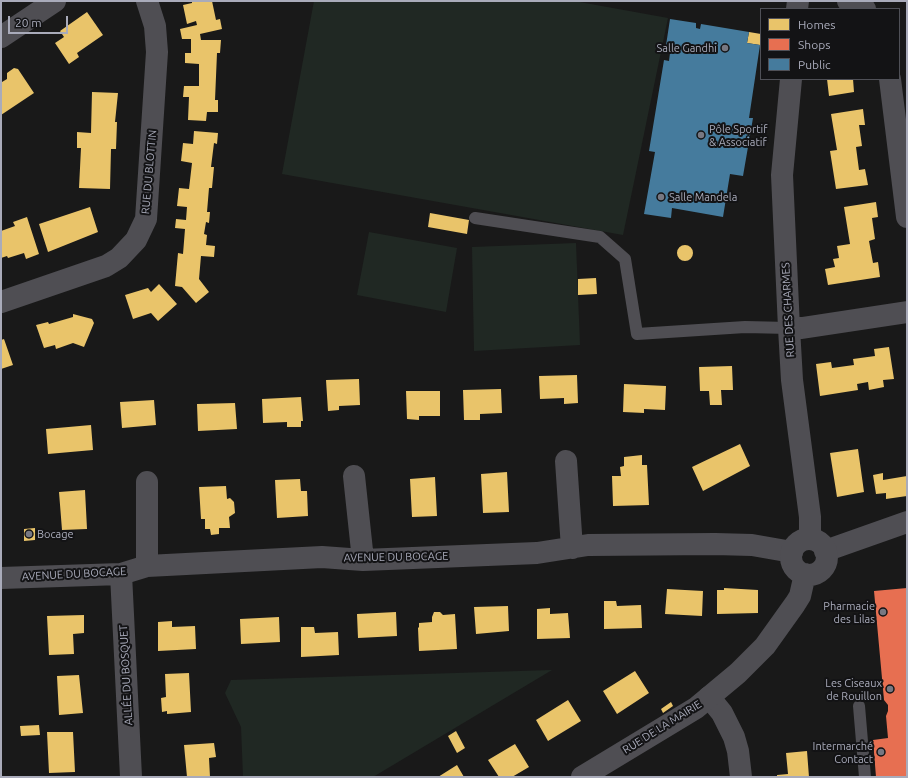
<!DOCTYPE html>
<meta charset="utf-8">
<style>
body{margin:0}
#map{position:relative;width:908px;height:778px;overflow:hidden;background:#191919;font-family:Ubuntu,sans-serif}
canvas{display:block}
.frame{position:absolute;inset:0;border:2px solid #a9abba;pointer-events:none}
.legend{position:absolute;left:760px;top:8px;width:140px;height:72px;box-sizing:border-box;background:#131315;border:1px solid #4f5057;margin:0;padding:5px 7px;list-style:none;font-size:12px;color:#a9abba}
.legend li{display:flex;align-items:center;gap:8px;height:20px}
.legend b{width:20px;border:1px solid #4f5057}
.scale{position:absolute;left:8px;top:16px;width:60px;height:18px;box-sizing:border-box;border:2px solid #a9abba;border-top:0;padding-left:5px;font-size:12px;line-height:14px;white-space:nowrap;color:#a9abba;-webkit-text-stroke:3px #131315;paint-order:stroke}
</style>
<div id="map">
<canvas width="908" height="778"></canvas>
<div class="frame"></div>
<ul class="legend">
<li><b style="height:11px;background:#e9c46a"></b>Homes</li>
<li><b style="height:11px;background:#e76f51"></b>Shops</li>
<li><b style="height:11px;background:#457b9d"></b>Public</li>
</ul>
<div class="scale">20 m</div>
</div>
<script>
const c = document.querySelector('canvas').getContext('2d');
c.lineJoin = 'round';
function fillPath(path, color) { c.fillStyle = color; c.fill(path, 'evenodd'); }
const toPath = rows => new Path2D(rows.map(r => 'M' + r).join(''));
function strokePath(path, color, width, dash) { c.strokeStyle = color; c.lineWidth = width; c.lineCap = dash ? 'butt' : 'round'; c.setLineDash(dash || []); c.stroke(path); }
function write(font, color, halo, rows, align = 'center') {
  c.font = font + ' Ubuntu,sans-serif'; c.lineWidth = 4; c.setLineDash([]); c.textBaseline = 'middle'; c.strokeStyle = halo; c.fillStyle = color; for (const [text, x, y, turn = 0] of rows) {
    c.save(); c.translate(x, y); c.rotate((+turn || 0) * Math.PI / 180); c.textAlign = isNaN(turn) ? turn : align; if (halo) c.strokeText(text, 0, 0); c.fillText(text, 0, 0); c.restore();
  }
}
fillPath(toPath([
 [314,1,574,1,668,18,623,235,282,174],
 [369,232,457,248,446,312,357,295],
 [576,243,580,345,474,351,472,247],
 [552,670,373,777,243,777,241,727,225,693,231,680]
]), '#202823');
fillPath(toPath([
 [192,1,212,1,216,20,220,19,222,29,200,34,201,40,221,40,220,53,217,53,215,100,218,100,218,112,207,112,206,121,188,120,189,97,183,97,184,86,199,86,199,64,185,63,185,53,191,53,191,39,182,39,180,29,197,25,196,21,187,24,183,5,192,3],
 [87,12,103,35,77,53,79,57,69,64,55,43,64,37,60,31],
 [749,32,761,34,760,45,747,43],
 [14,68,18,69,34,93,1,115,1,81,2,82,7,79,7,73],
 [827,79,853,79,854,92,829,96],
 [92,92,118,93,115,122,117,122,116,149,111,149,110,189,79,188,81,148,77,148,77,132,91,133],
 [863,109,865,125,859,125,862,146,856,147,859,170,865,169,868,185,836,189,830,151,837,150,831,114],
 [194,131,218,133,217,144,214,143,211,167,214,167,212,188,209,188,207,212,210,212,209,223,206,222,204,234,207,235,206,245,215,246,214,257,201,256,199,279,209,292,196,303,182,287,175,286,178,253,183,254,185,229,175,228,176,219,186,220,187,207,177,206,179,188,189,189,192,163,181,161,183,143,193,144],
 [876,202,878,217,872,218,875,239,869,241,873,263,878,262,880,277,828,285,825,269,835,267,833,259,839,258,837,246,850,244,844,207],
 [90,207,98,232,48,252,39,224],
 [430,213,469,220,467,234,428,227],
 [27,217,39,254,26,259,24,253,8,258,7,256,1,258,1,231,15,226,13,222],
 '677 253a8 8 0 1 1 16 0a8 8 0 1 1-16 0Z',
 [596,278,597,294,578,295,578,279],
 [159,284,177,304,158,321,151,313,133,319,125,295,148,288,151,292],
 [73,314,92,319,94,323,84,347,73,343,56,349,55,345,44,348,36,325,48,322,49,324,73,317],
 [4,339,13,365,1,369,1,340],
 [889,347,894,379,883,380,884,387,869,390,868,382,857,384,858,390,820,396,816,364,831,362,832,368,854,365,853,359,875,356,874,349],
 [732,366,733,390,721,390,722,405,710,405,709,391,700,391,699,367],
 [577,375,578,403,564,404,564,398,540,399,539,376],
 [359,379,360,405,339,406,339,410,328,411,326,380],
 [624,384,666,386,665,410,644,409,644,413,623,412],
 [501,389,502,413,480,414,480,420,464,420,463,390],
 [406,391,440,391,440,416,419,416,419,420,407,419],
 [301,397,303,421,301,421,301,427,287,427,287,422,263,423,262,399],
 [154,400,156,425,122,428,120,402],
 [235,403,237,429,198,431,197,404],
 [91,425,93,450,48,454,46,429],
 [740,444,750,466,703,491,692,467],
 [858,449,864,492,837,497,830,453],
 [642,455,642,465,647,465,649,505,613,506,612,476,621,476,620,467,624,466,624,457],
 [507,472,509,512,483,513,481,474],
 [883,473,883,480,907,476,907,496,886,499,886,493,876,494,873,475],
 [435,477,437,516,412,517,410,479],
 [300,479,301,491,307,491,308,516,277,518,275,480],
 [226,486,227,499,230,498,234,502,235,513,229,517,230,528,219,528,219,534,211,535,210,529,205,529,205,519,201,519,199,487],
 [85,490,87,529,62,530,59,492],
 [35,528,35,540,24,541,24,529],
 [724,588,758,590,758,613,717,614,717,590,724,590],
 [667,589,703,591,702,616,665,614],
 [604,601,616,601,617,606,641,605,642,628,604,629],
 [508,606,509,631,476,634,474,607],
 [550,608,550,614,568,613,570,638,537,639,537,609],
 [396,612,397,636,358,638,357,614],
 [434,612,440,612,443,615,455,614,457,649,419,651,418,628,419,627,419,623,432,622,432,617],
 [84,615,84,633,73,634,74,654,49,655,47,616],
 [279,617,280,642,241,644,240,619],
 [172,621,172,627,195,626,196,649,158,651,158,622],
 [301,627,314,627,315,633,338,632,339,655,301,657],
 [635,671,649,693,617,714,603,691],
 [189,673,191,712,167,714,167,711,162,712,161,698,166,697,165,674],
 [79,675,83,713,59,715,57,676],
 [568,700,581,721,548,741,536,720],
 [671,702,673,706,663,713,661,709],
 [39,725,40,735,21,736,20,726],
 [456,731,465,748,457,753,448,736],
 [47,732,73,732,75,772,49,773],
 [214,743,216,757,209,758,210,777,187,777,184,745],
 [515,744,529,767,512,777,499,777,488,760],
 [807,751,809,777,777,777,777,775,788,774,786,753],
 [457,765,464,777,438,777]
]), '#e9c46a');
fillPath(toPath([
 [907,588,907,777,876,777,873,740,888,738,886,716,888,711,888,705,884,700,874,591]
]), '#e76f51');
fillPath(toPath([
 [670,19,696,23,696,28,700,29,701,24,749,32,747,43,760,45,749,118,753,118,743,176,730,174,723,217,672,208,671,218,644,214,655,152,649,151,664,60,669,61,670,53,665,52]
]), '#457b9d');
strokePath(toPath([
 [475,218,600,237,625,259,637,334,745,327,789,328],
 [859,706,865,777]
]), '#4f4e53', 12);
strokePath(toPath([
 [848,1,865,9],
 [1,37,55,1],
 [890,79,907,217],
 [1,302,106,266,119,258,136,240,146,219,157,52,155,26,147,1],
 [789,328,802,328,907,312],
 [566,461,572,548],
 [354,476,363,560],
 [825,551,907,522],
 [147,566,147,482],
 [121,574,131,777],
 [1,578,121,574,147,566,322,557,363,560,537,553,588,545,715,544,752,545,792,552],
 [709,697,722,713,734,737,738,751,741,777]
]), '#4f4e53', 22);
strokePath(toPath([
 [797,9,798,1],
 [791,79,782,175,789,328,792,380,810,517,810,539],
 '791 557a18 18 0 1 1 36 0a18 18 0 1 1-36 0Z',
 [582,777,696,708,738,673,765,646,795,604,800,596,805,574]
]), '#4f4e53', 22);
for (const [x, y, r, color] of [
 [725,48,4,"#777882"],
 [701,135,4,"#777882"],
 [661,197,4,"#777882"],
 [29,534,4,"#777882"],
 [883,612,4,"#777882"],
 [890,689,4,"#777882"],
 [881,752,4,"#777882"]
]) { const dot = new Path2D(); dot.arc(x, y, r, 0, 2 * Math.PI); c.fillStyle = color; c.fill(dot); strokePath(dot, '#131315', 1.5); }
write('11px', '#a9abba', '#131315', [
 ["Salle Gandhi",717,48],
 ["Pôle Sportif",709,129,"left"],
 ["& Associatif",709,142,"left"],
 ["Salle Mandela",669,197,"left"],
 ["Bocage",37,534,"left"],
 ["Pharmacie",875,606],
 ["des Lilas",875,619],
 ["Les Ciseaux",882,683],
 ["de Rouillon",882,696],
 ["Intermarché",873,746],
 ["Contact",873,759]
], 'right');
write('11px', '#a9abba', '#131315', [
 ["RUE DU BLOTTIN",149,172,-85],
 ["RUE DES CHARMES",788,310,-93],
 ["AVENUE DU BOCAGE",396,557,-1],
 ["AVENUE DU BOCAGE",74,574,-3],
 ["ALLÉE DU BOSQUET",126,675,-93],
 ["RUE DE LA MAIRIE",662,727,-32]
]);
</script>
